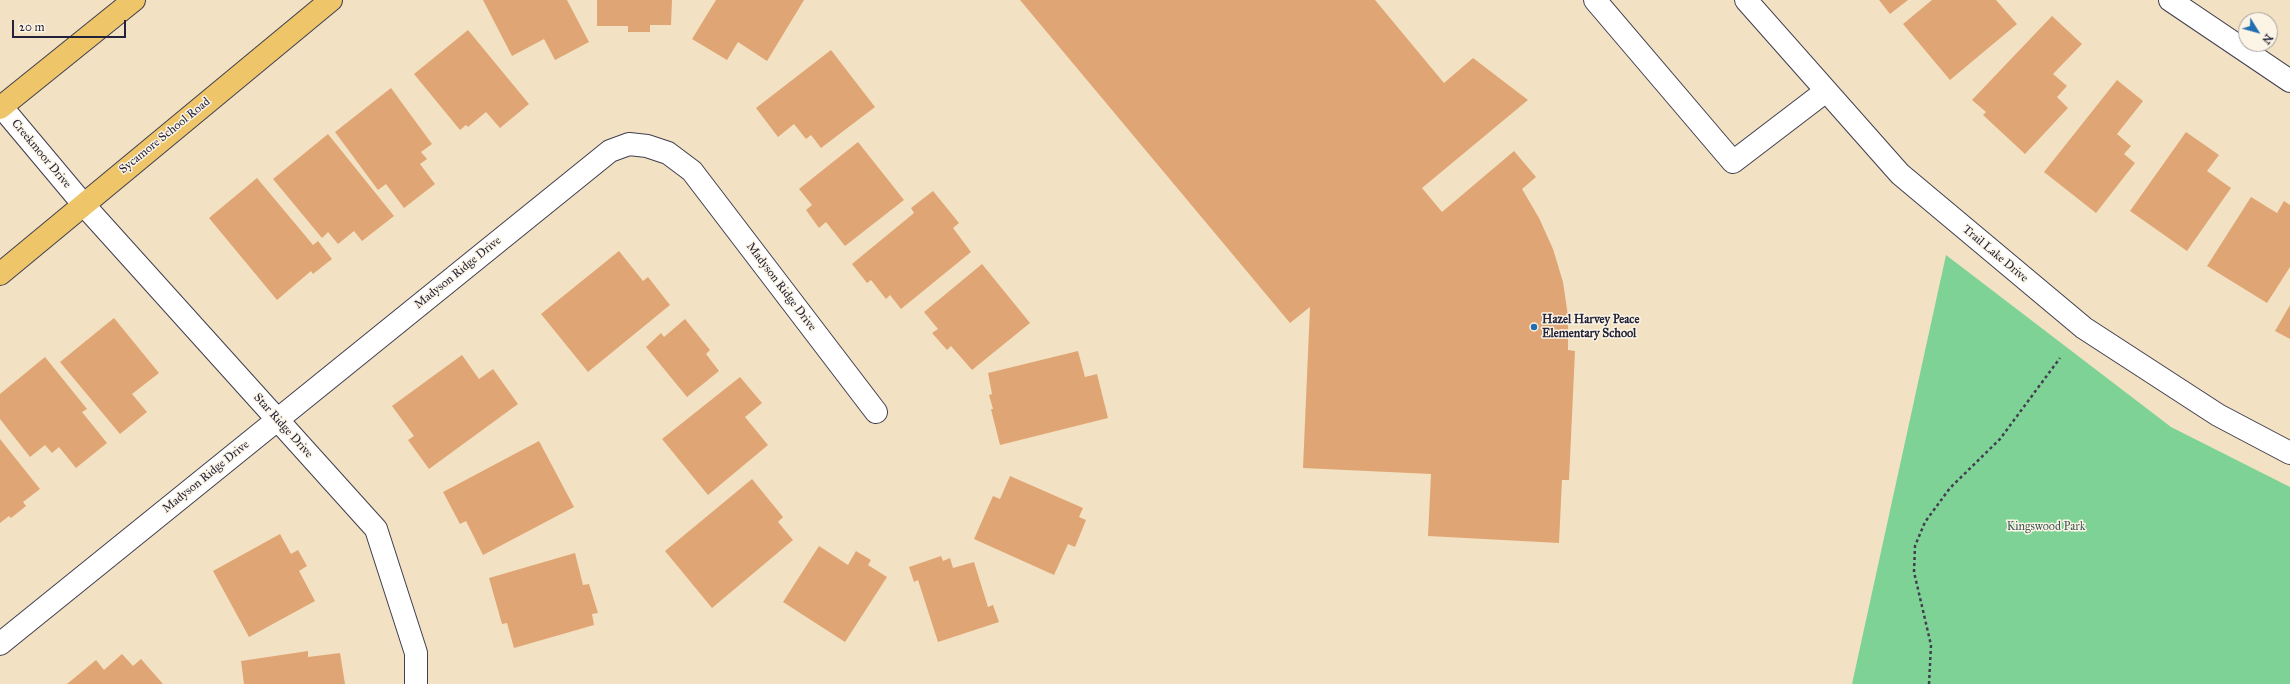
<!DOCTYPE html>
<style>
body{margin:0}
#map{position:relative;width:2290px;height:684px;overflow:hidden;background:#f2e2c3;font-family:"IM FELL Great Primer",serif}
canvas{display:block}
.north{position:absolute;left:2238px;top:12px;width:40px;height:40px;box-sizing:border-box;background:#fcf5e5;border:1px solid #a5a1a1;border-radius:50%;rotate:127deg;font-size:11px;font-weight:700;line-height:16px;text-align:center;color:#22223b}
.north::after{content:'';display:block;margin:auto;width:14px;height:18px;background:#1f6fb2;clip-path:polygon(50% 0,100% 100%,50% 72%,0 100%)}
.scale{position:absolute;left:12px;top:20px;width:114px;height:18px;box-sizing:border-box;border:2px solid #22223b;border-top:0;padding-left:5px;font-size:12px;line-height:14px;white-space:nowrap;color:#22223b;-webkit-text-stroke:3px #fcf5e5;paint-order:stroke}
</style>
<div id="map">
<canvas width="2290" height="684"></canvas>
<div class="north">N</div>
<div class="scale">20 m</div>
</div>
<script>
const c = document.querySelector('canvas').getContext('2d');
c.lineJoin = 'round';
function fillPath(path, color) { c.fillStyle = color; c.fill(path, 'evenodd'); }
const toPath = rows => new Path2D(rows.map(r => 'M' + r).join(''));
function strokePath(path, color, width, dash) { c.strokeStyle = color; c.lineWidth = width; c.lineCap = dash ? 'butt' : 'round'; c.setLineDash(dash || []); c.stroke(path); }
function write(font, color, halo, rows, align = 'center') {
  c.font = font + ' "IM FELL Great Primer",serif'; c.lineWidth = 3; c.setLineDash([]); c.textBaseline = 'middle'; c.strokeStyle = halo; c.fillStyle = color; for (const [text, x, y, turn = 0] of rows) {
    c.save(); c.translate(x, y); c.rotate((+turn || 0) * Math.PI / 180); c.textAlign = isNaN(turn) ? turn : align; if (halo) c.strokeText(text, 0, 0); c.fillText(text, 0, 0); c.restore();
  }
}
fillPath(toPath([
 [1946,255,2171,427,2290,487,2290,684,1852,684]
]), '#7ed295');
fillPath(toPath([
 [483,0,567,0,589,42,555,60,544,39,512,56],
 [597,0,672,0,671,25,650,25,650,32,628,32,628,26,597,26],
 [716,0,804,0,767,61,738,42,727,60,692,39],
 [1020,0,1375,0,1444,83,1473,58,1528,100,1422,188,1442,212,1514,151,1536,177,1522,189,1539,218,1553,249,1563,282,1568,316,1568,350,1575,351,1569,480,1562,480,1559,543,1428,536,1431,474,1303,468,1310,307,1290,323],
 [1879,0,1908,0,1890,14],
 [1932,0,1996,0,2017,24,1950,80,1903,24],
 [2052,16,2082,44,2053,74,2067,86,2057,97,2068,108,2025,154,1983,115,1986,112,1972,100],
 [468,30,529,104,500,128,486,112,468,127,466,125,460,130,414,74],
 [831,50,875,107,821,148,811,135,806,139,794,124,778,137,756,108],
 [2117,80,2143,101,2117,134,2131,146,2124,154,2135,163,2096,213,2044,172],
 [391,88,432,144,421,152,427,159,420,164,435,184,404,208,386,184,378,190,335,132],
 [2186,132,2219,155,2207,171,2231,188,2187,251,2130,211],
 [328,134,394,216,362,241,354,231,338,244,328,232,322,238,273,179],
 [858,142,904,200,845,246,826,222,819,228,806,210,812,205,799,189],
 [257,178,313,245,318,241,332,259,313,274,311,271,277,300,209,218],
 [933,191,959,223,953,228,971,252,901,309,890,295,886,299,871,280,867,283,852,264,914,213,911,208],
 [2251,197,2277,213,2284,201,2290,205,2290,267,2267,303,2207,266],
 [619,251,643,281,648,277,670,305,588,372,541,314],
 [982,264,1030,323,972,370,951,346,947,350,932,333,938,329,924,312],
 [2290,305,2290,339,2275,331],
 [114,318,159,373,132,394,147,412,120,434,60,362],
 [685,319,710,350,706,354,719,371,687,397,646,347,661,333,664,337],
 [1078,351,1085,377,1097,374,1108,418,1000,445,991,409,993,409,989,395,992,394,988,373],
 [462,355,479,379,493,369,518,404,429,469,408,440,414,436,392,406],
 [45,357,87,409,82,412,107,443,76,468,59,447,52,453,45,445,30,457,0,419,0,394],
 [740,377,762,403,745,417,768,445,708,495,662,439],
 [0,439,40,489,23,502,26,506,11,518,9,516,0,523],
 [539,441,574,507,483,555,466,521,460,524,443,492],
 [1010,476,1083,508,1079,517,1086,520,1075,547,1068,544,1054,575,974,539,993,496,1000,499],
 [752,479,783,517,778,522,793,540,712,608,665,551],
 [280,534,291,554,298,550,307,566,299,571,315,601,249,637,213,571],
 [819,546,848,565,856,551,871,560,868,565,887,577,845,642,783,602],
 [575,553,583,585,589,584,598,613,592,614,594,625,514,648,507,623,502,624,489,578],
 [941,556,943,561,950,558,953,568,974,562,988,607,993,605,999,622,938,642,918,580,914,582,909,567],
 [308,651,308,657,340,653,345,684,244,684,241,661],
 [122,654,133,666,141,659,163,684,67,684,96,660,104,670]
]), '#e0a574');
const minor = toPath([
 [1595,0,1733,162,1826,91],
 [1746,0,1900,174,2084,328,2218,415,2290,453],
 [2170,0,2290,81],
 [0,105,83,204,376,529,416,653,416,684],
 [0,644,610,151,629,144,647,146,668,153,692,171,876,412]
]);
const major = toPath([
 [0,108,134,0],
 [0,274,331,0]
]);
strokePath(minor, '#413f4f', 24);
strokePath(major, '#413f4f', 24);
strokePath(toPath([
 [1929,684,1931,645,1914,572,1915,546,1925,522,1950,488,2000,439,2060,358]
]), '#413f4f', 2.5, [3, 3]);
strokePath(minor, '#fff', 22);
strokePath(major, '#eec569', 22);
for (const [x, y, r, color] of [
 [1534,327,4,"#1f6fb2"]
]) { const dot = new Path2D(); dot.arc(x, y, r, 0, 2 * Math.PI); c.fillStyle = color; c.fill(dot); strokePath(dot, '#fcf5e5', 1.5); }
write('12px', '#22223b', '#fcf5e5', [
 ["Sycamore School Road",165,136,-39],
 ["Creekmoor Drive",41,154,50],
 ["Trail Lake Drive",1995,254,40],
 ["Madyson Ridge Drive",458,273,-39],
 ["Madyson Ridge Drive",781,287,53],
 ["Star Ridge Drive",283,426,48],
 ["Madyson Ridge Drive",206,477,-39]
]);
write('bold 12px', '#22223b', '#fcf5e5', [
 ["Hazel Harvey Peace",1542,320],
 ["Elementary School",1542,334]
], 'left');
write('12px', '#3e5756', '#fcf5e5', [
 ["Kingswood Park",2046,527]
]);
</script>
